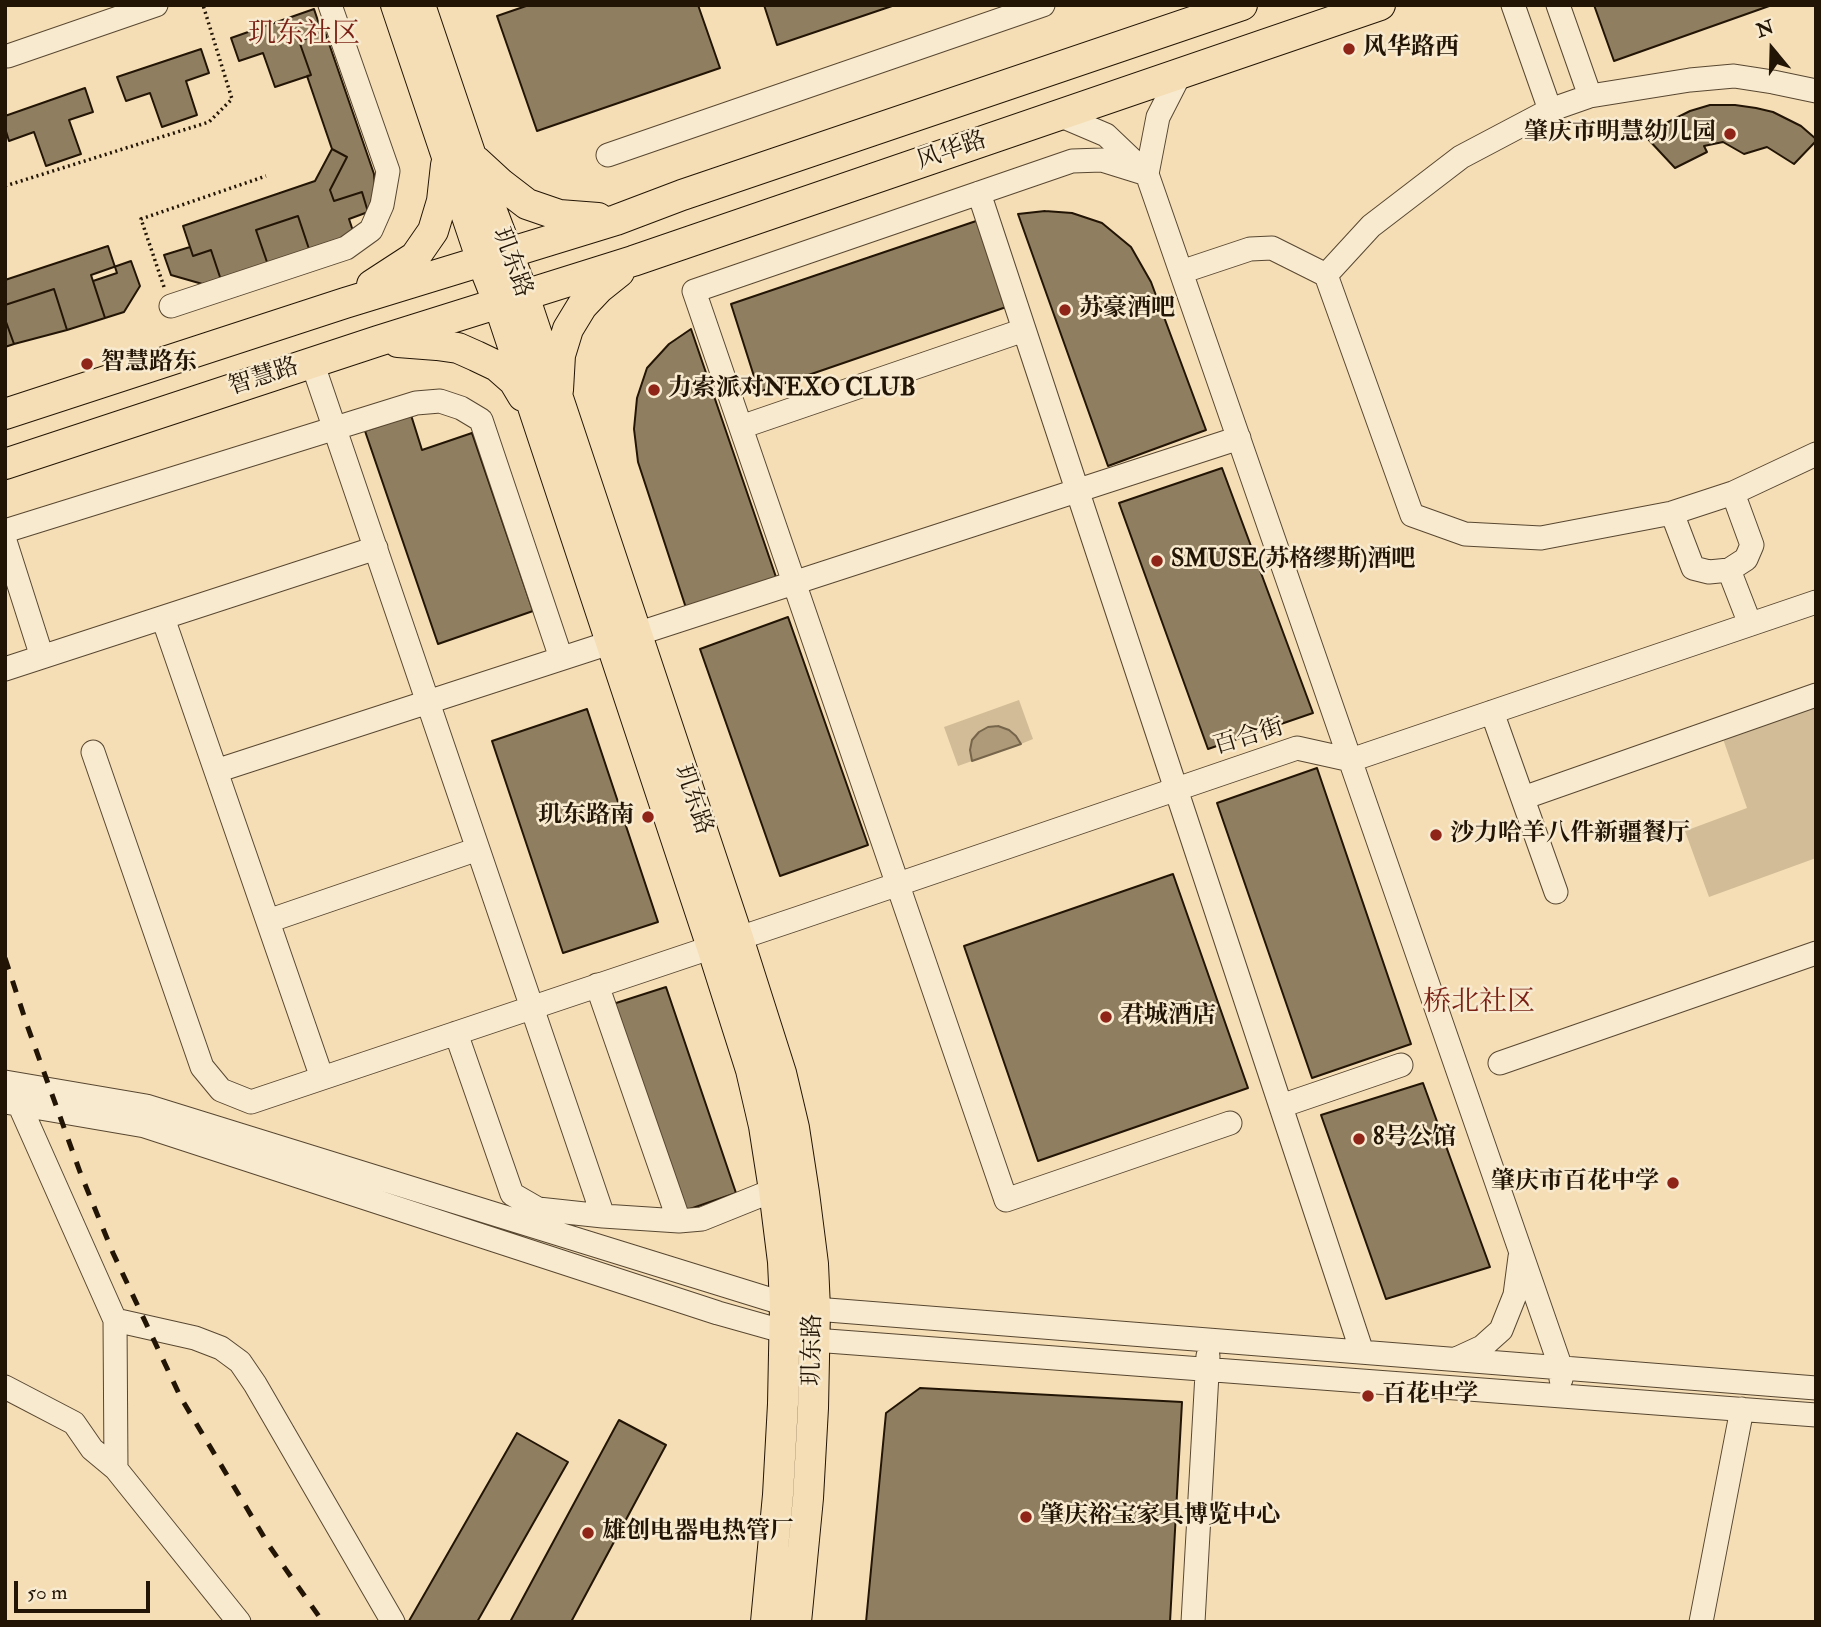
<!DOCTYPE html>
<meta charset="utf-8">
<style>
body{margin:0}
#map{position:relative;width:1821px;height:1627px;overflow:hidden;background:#f5deb5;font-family:"IM FELL Double Pica",serif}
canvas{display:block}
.frame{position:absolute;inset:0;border:7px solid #231505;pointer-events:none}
.north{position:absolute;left:1737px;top:14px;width:70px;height:70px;-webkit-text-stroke:5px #f8eacf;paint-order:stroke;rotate:341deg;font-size:19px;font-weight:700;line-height:28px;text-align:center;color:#231505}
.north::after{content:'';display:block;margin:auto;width:24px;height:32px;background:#231505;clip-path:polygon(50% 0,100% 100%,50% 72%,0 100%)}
.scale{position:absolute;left:14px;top:1581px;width:136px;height:32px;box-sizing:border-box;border:4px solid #231505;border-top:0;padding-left:9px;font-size:21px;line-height:24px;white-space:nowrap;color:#231505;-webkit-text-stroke:5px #f8eacf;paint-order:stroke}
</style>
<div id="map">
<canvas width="1821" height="1627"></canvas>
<div class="frame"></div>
<div class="north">N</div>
<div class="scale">50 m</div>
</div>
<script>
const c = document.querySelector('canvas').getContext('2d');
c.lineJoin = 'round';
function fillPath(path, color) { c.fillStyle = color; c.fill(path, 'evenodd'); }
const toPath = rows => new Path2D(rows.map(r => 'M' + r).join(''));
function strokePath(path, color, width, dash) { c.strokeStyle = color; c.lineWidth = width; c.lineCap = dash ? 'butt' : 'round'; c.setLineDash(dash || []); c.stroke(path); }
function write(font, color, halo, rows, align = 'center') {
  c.font = font + ' "IM FELL Double Pica","Noto Serif SC",serif'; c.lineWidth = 5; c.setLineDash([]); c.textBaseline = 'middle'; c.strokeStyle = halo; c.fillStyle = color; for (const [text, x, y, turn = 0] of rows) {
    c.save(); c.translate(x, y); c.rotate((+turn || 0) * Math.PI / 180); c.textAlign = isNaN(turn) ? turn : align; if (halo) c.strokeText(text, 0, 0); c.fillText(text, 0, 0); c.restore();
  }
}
fillPath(toPath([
 [1019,700,1033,739,1021,744,1016,736,970,751,972,761,958,766,944,727],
 [1816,702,1816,858,1709,897,1685,831,1747,808,1722,736]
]), '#d1bc97');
const water = toPath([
 [998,726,1009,730,1016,736,1021,744,972,761,970,750,972,740,979,732,988,727,998,726]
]);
fillPath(water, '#ae9a79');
strokePath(water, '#76654b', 2);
const building = toPath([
 [529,5,698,5,720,68,537,131,497,16,529,5],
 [764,5,895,5,777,45,764,5],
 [1594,5,1772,5,1614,61,1594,5],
 [314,9,322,33,299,41,311,75,275,87,263,53,239,61,231,38,314,9],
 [325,32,374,174,375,188,368,212,362,192,334,201,330,190,347,157,332,149,307,76,311,75,299,41,325,32],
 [201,49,209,73,186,81,197,115,162,127,150,93,126,101,117,77,201,49],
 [85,88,93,112,69,120,81,154,46,166,34,132,9,141,5,128,5,116,85,88],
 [1710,105,1735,105,1756,108,1773,112,1801,126,1816,139,1816,141,1794,164,1767,147,1744,154,1723,142,1704,146,1707,152,1675,168,1647,138,1654,129,1690,111,1710,105],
 [332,149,347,157,330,190,334,201,362,192,368,212,349,219,354,234,309,249,298,216,256,230,268,265,221,280,211,250,193,256,183,226,315,181,332,149],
 [1045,211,1072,213,1102,223,1131,247,1151,282,1206,430,1108,466,1018,214,1045,211],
 [298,216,309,249,268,265,256,230,298,216],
 [985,218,1015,304,759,392,731,304,985,218],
 [108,246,117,273,93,281,105,318,67,330,54,289,5,305,5,280,108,246],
 [190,247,193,256,211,250,221,280,206,285,171,275,164,255,190,247],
 [131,261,140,286,124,312,105,318,91,275,131,261],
 [54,289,67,330,14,344,5,319,5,305,54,289],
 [5,319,14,344,5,347,5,319],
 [691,329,777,580,687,611,638,462,634,429,637,398,647,368,669,344,691,329],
 [411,415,422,450,472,433,533,611,438,644,365,431,411,415],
 [1222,468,1313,713,1208,749,1119,503,1222,468],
 [788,617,868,845,780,876,700,649,788,617],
 [587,709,658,922,563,953,492,741,587,709],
 [1317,768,1411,1044,1312,1078,1217,803,1317,768],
 [1173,874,1248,1088,1038,1161,964,946,1173,874],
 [666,987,736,1193,684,1211,613,1004,666,987],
 [1423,1083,1490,1267,1386,1299,1321,1115,1423,1083],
 [920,1388,1182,1402,1170,1622,866,1622,886,1413,920,1388],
 [619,1420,666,1445,571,1622,510,1622,619,1420],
 [517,1433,568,1462,477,1622,409,1621,517,1433]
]);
fillPath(building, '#907e61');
strokePath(building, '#231505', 2);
const minor = toPath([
 [1513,5,1550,110],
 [1558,5,1590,96],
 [8,56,156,5],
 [1816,91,1773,82,1734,76,1690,80,1590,96,1550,110,1461,157,1371,226,1326,275,1412,515,1465,534,1541,538,1672,513,1733,493,1816,454],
 [1059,115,1106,135,1147,174,1561,1368,1561,1379],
 [608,155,1043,5],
 [1147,174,1102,160,1072,161,694,291,1006,1200,1230,1123],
 [1147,174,1158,117,1180,74],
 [979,193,1362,1352],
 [1181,272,1250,249,1272,248,1326,275],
 [171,306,346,248,371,230,382,205,388,171,330,5],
 [312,362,603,1216],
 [741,427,1024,330],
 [1672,513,1693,568,1709,572,1729,570,1746,559,1752,545,1733,493],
 [5,531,416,403,440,401,461,408,481,420,561,658],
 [5,541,42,657],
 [1729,570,1750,624],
 [163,618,322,1078],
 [5,669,376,548],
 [1492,712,1556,892],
 [93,752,202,1067,221,1090,251,1102,799,918,1297,748,1351,760,1816,602],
 [216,771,1239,438],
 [1523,798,1816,695],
 [268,921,478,849],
 [597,985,679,1221],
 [456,1033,512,1194,538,1209,603,1216,679,1221,702,1219,774,1190],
 [1500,1063,1816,953],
 [5,1082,146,1106,785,1304,815,1309,1816,1388],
 [15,1095,115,1320,116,1469,239,1622],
 [5,1102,145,1126,718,1313,814,1340,1816,1415],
 [1281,1106,1401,1065],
 [115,1320,195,1338,221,1348,240,1362,255,1384,393,1622],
 [1456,1359,1482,1347,1501,1330,1515,1295,1520,1257],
 [5,1387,74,1423,92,1449,116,1469],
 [1193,1622,1208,1356],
 [1701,1622,1742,1409]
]);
const major = toPath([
 [396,5,482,261,499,304,712,947,751,1070,764,1126,774,1190,783,1262,785,1304,783,1404,778,1495,766,1622],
 [420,5,471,156,524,296,738,938,781,1073,794,1128,804,1193,813,1264,815,1309,813,1408,808,1498,796,1622],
 [476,161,501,184,527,204,559,215,598,218],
 [372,285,415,257,433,231,442,201,446,165],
 [398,342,437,345,458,348,476,356,497,366,514,381,523,396],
 [558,390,560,355,568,329,582,306,599,288,619,272],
 [5,414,345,303,616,220,682,195,1242,5],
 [5,464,378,341,633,261,1380,5]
]);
strokePath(minor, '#584731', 25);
strokePath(major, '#231505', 32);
strokePath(toPath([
 [5,186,209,122,232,99,203,5],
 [164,287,141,219,266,176]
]), '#231505', 3.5, [2, 3.5]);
strokePath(minor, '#f8eacf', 23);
strokePath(major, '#f5deb5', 30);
strokePath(toPath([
 [5,958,27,1025,80,1172,113,1253,181,1398,270,1547,323,1622]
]), '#231505', 5, [12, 12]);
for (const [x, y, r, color] of [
 [1349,49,7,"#8f2418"],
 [1730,134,7,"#8f2418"],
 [1065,310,7,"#8f2418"],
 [87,364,7,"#8f2418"],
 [654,390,7,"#8f2418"],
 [1157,561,7,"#8f2418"],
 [648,817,7,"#8f2418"],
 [1436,835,7,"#8f2418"],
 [1106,1017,7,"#8f2418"],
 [1359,1139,7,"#8f2418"],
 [1673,1183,7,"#8f2418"],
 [1368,1396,7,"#8f2418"],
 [1026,1517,7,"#8f2418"],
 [588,1533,7,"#8f2418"]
]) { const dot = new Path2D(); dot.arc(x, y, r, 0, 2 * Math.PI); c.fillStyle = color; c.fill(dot); strokePath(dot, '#f8eacf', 2.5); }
write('bold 24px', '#231505', '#f8eacf', [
 ["风华路西",1363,49],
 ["肇庆市明慧幼儿园",1716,134,"right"],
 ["苏豪酒吧",1079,310],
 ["智慧路东",101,364],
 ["力索派对NEXO CLUB",668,390],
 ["SMUSE(苏格缪斯)酒吧",1171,561],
 ["玑东路南",634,817,"right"],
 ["沙力哈羊八件新疆餐厅",1450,835],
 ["君城酒店",1120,1017],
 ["8号公馆",1373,1139],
 ["肇庆市百花中学",1659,1183,"right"],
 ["百花中学",1382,1396],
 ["肇庆裕宝家具博览中心",1040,1517],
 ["雄创电器电热管厂",602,1533]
], 'left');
write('24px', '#231505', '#f8eacf', [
 ["风华路",952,152,-19],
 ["玑东路",511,263,70],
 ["智慧路",264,378,-18],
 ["百合街",1249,738,-17],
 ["玑东路",692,800,71],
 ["玑东路",814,1350,-89]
]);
write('28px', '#7a1f14', '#f8eacf', [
 ["玑东社区",304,36],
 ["桥北社区",1479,1004]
]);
</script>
